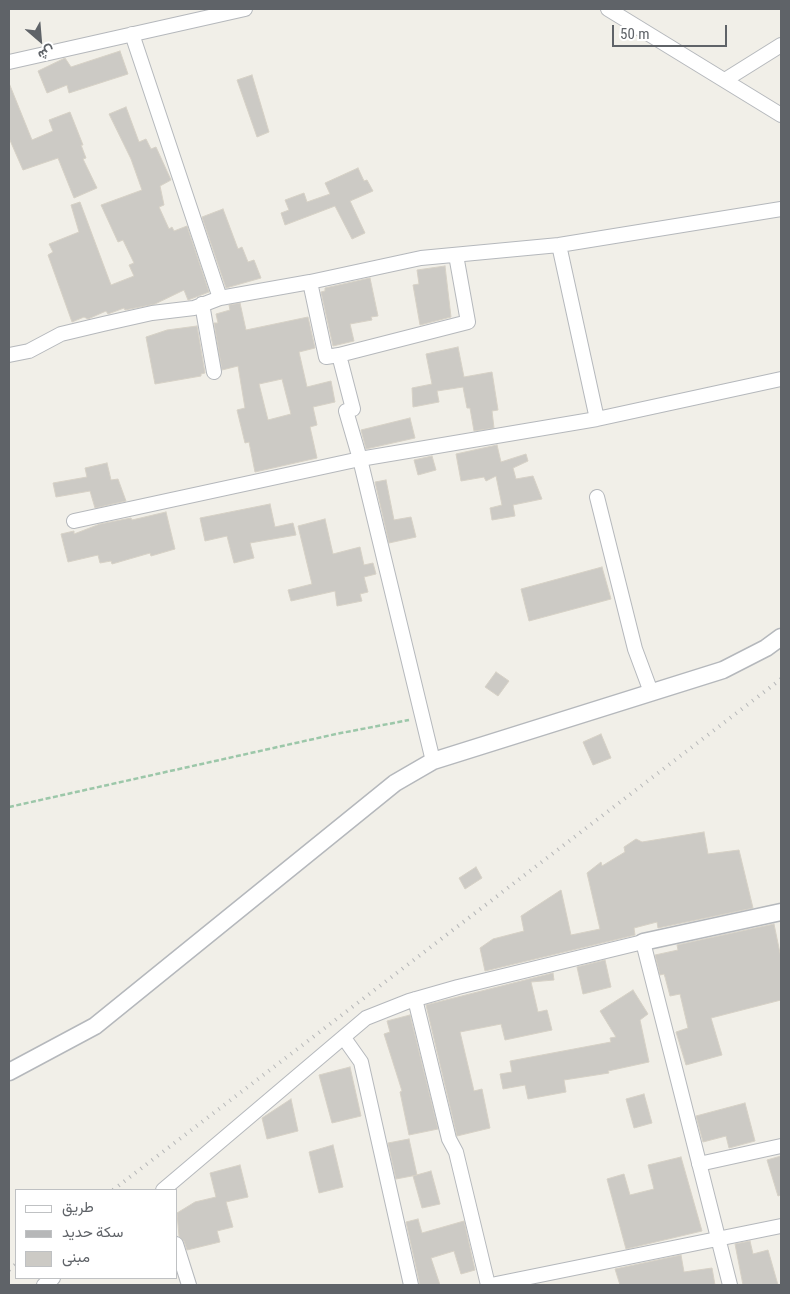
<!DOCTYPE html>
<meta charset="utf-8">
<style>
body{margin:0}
#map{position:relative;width:790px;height:1294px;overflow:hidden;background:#f1efe8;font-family:"Roboto Condensed",Vazirmatn,sans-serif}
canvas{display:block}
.frame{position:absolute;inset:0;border:10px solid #5f6368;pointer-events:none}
.legend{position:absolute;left:15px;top:1189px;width:162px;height:90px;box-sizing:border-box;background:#fff;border:1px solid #bfc1c3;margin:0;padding:6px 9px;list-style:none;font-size:15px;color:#5f6368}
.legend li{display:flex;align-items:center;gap:10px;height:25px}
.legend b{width:25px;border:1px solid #bfc1c3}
.north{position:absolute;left:15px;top:15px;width:50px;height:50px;-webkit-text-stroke:4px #fff;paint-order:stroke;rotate:153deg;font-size:14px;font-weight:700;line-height:20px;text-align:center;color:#5f6368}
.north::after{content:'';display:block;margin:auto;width:18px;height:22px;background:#5f6368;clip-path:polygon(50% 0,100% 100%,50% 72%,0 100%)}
.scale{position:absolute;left:612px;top:25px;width:115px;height:22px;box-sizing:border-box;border:2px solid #5f6368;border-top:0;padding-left:6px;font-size:15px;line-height:18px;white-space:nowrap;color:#5f6368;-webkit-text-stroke:4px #fff;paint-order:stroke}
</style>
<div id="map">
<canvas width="790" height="1294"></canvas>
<div class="frame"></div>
<ul class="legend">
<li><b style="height:6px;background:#fff"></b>طريق</li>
<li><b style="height:6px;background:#b6b7b8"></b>سكة حديد</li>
<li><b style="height:14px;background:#cccac5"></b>مبنى</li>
</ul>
<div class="north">ش</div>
<div class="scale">50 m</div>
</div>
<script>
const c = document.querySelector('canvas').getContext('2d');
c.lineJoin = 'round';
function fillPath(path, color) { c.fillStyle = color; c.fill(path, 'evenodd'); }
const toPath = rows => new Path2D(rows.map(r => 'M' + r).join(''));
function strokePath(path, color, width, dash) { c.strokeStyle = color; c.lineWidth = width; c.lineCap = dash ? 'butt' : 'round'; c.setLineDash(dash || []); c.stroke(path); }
const building = toPath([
 [120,51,128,74,69,93,67,85,47,93,38,71,65,58,71,67,120,51],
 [252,75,269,132,257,137,237,80,252,75],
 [9,83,32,140,53,131,49,120,70,112,83,145,81,145,86,158,83,159,97,188,74,198,58,158,23,170,9,138,9,83],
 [126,107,139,142,146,139,151,149,156,147,171,180,160,186,164,205,159,207,169,229,172,227,174,231,187,226,209,292,188,300,184,290,155,304,125,310,124,308,108,314,106,311,88,319,84,317,72,322,48,255,53,252,49,244,79,232,71,205,80,202,111,285,134,276,129,265,134,263,123,240,118,242,101,205,142,190,131,159,109,114,126,107],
 [358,168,364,181,367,180,373,191,350,201,365,233,352,239,335,206,285,225,281,213,289,210,285,200,304,193,307,202,330,194,325,183,358,168],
 [223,209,238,249,242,247,248,262,254,260,261,278,226,288,202,217,223,209],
 [445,266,451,317,420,325,413,285,419,284,417,270,445,266],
 [370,278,378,316,371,317,372,320,350,324,354,341,333,346,321,292,325,291,325,288,370,278],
 [240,303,246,330,308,317,315,348,299,352,307,387,331,381,335,402,313,407,317,425,310,427,317,458,255,472,249,442,245,443,237,410,245,408,238,366,222,370,214,323,218,323,216,314,230,310,229,305,240,303],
 [282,379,291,414,268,420,259,384,282,379],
 [197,326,205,373,201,374,201,376,155,384,146,337,167,330,197,326],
 [458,347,464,377,492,372,498,410,492,411,494,428,474,431,470,408,467,408,463,387,437,391,439,402,413,407,412,388,432,384,426,354,458,347],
 [410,418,415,438,366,449,361,430,410,418],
 [497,445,501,462,526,454,528,461,513,468,516,479,533,476,542,499,513,505,515,516,492,520,490,508,502,505,496,476,486,481,484,477,461,481,456,454,497,445],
 [432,456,436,470,418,475,414,460,432,456],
 [107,463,111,480,118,479,126,501,95,508,90,491,56,497,53,483,87,477,85,468,107,463],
 [386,480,394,520,411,517,416,537,389,543,375,482,386,480],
 [270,504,275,527,293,523,296,535,250,543,254,558,234,563,227,536,205,541,200,518,270,504],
 [166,512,175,549,151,556,150,553,112,564,111,561,100,563,98,555,68,562,61,534,74,531,74,534,100,524,131,518,132,520,166,512],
 [325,519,333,554,360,547,364,565,373,563,376,574,364,577,368,592,360,594,362,601,337,606,335,591,291,601,288,590,312,584,298,526,325,519],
 [602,567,611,599,529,621,521,589,602,567],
 [496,672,509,681,498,696,485,687,496,672],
 [601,734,611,758,593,765,583,742,601,734],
 [704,832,708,854,739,850,753,908,658,928,657,922,634,928,635,935,485,971,480,948,493,939,524,931,521,916,561,890,571,935,600,929,587,873,601,862,602,866,625,852,624,847,636,839,642,842,704,832],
 [476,867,482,878,465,889,459,878,476,867],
 [774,924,781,958,781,1000,711,1018,722,1055,686,1065,676,1032,688,1028,680,994,670,996,665,977,664,974,660,975,655,955,678,950,677,945,774,924],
 [605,960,611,987,583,994,577,967,605,960],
 [553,973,554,980,531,982,538,1012,547,1010,552,1030,505,1040,501,1024,460,1032,474,1091,482,1089,490,1128,457,1136,426,1005,553,973],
 [633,990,648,1014,640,1020,649,1062,608,1071,609,1073,564,1080,566,1092,528,1099,525,1085,503,1089,500,1074,512,1072,510,1061,611,1042,610,1038,616,1037,600,1011,633,990],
 [410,1015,438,1129,409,1135,400,1092,402,1091,384,1034,390,1032,387,1021,410,1015],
 [350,1067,361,1116,332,1123,319,1075,350,1067],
 [644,1094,652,1123,634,1128,626,1099,644,1094],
 [291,1099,298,1131,267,1139,262,1118,291,1099],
 [745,1103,755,1141,729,1148,726,1136,703,1142,696,1116,745,1103],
 [409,1139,417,1175,396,1179,388,1143,409,1139],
 [333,1145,343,1187,319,1193,309,1152,333,1145],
 [781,1156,781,1195,778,1196,767,1160,781,1156],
 [681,1157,702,1231,626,1249,607,1179,624,1174,630,1195,654,1189,648,1165,681,1157],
 [240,1165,248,1197,226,1202,233,1227,217,1231,220,1242,187,1250,184,1241,179,1236,177,1213,195,1202,216,1197,210,1173,240,1165],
 [431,1171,440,1204,422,1208,413,1176,431,1171],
 [418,1219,422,1233,464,1221,475,1270,461,1274,454,1251,431,1258,440,1285,420,1285,406,1222,418,1219],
 [750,1241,753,1254,768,1250,778,1285,743,1285,735,1244,750,1241],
 [681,1255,684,1272,712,1268,715,1285,620,1285,615,1269,681,1255]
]);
fillPath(building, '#cccac5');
strokePath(building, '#d6d1c6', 1);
const minor = toPath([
 [608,9,781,115],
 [132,34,220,298],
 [9,62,245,9],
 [725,80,781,45],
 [559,245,597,419],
 [310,282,326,357,339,355,353,409,346,411,360,459,433,761],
 [202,304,214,372],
 [9,355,29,351,61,334,103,324,152,313,194,308,220,298,310,282,421,258,559,245,781,209],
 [339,355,468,322,456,255],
 [597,497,635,649,651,692],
 [74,521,360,459,597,419,781,379],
 [415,999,449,1139,456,1152,488,1285],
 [344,1038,361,1062,411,1285],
 [699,1164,781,1146],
 [163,1190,366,1018,409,1001,458,987,643,942,730,1285],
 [176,1244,189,1285],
 [44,1285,53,1278],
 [491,1285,781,1226]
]);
const tertiary = toPath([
 [643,942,781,912],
 [9,1072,95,1026,395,783,433,761,723,670,766,648,781,637]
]);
strokePath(minor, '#b5b8bc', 16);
strokePath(tertiary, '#b5b8bc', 19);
strokePath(toPath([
 [9,807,336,734,409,720]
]), '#9cc7a9', 2.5, [5, 2.5]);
strokePath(minor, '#fff', 14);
strokePath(tertiary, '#fff', 16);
strokePath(toPath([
 [113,1190,781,679],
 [9,1270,16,1264]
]), '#b6b7b8', 4, [1, 6]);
</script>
